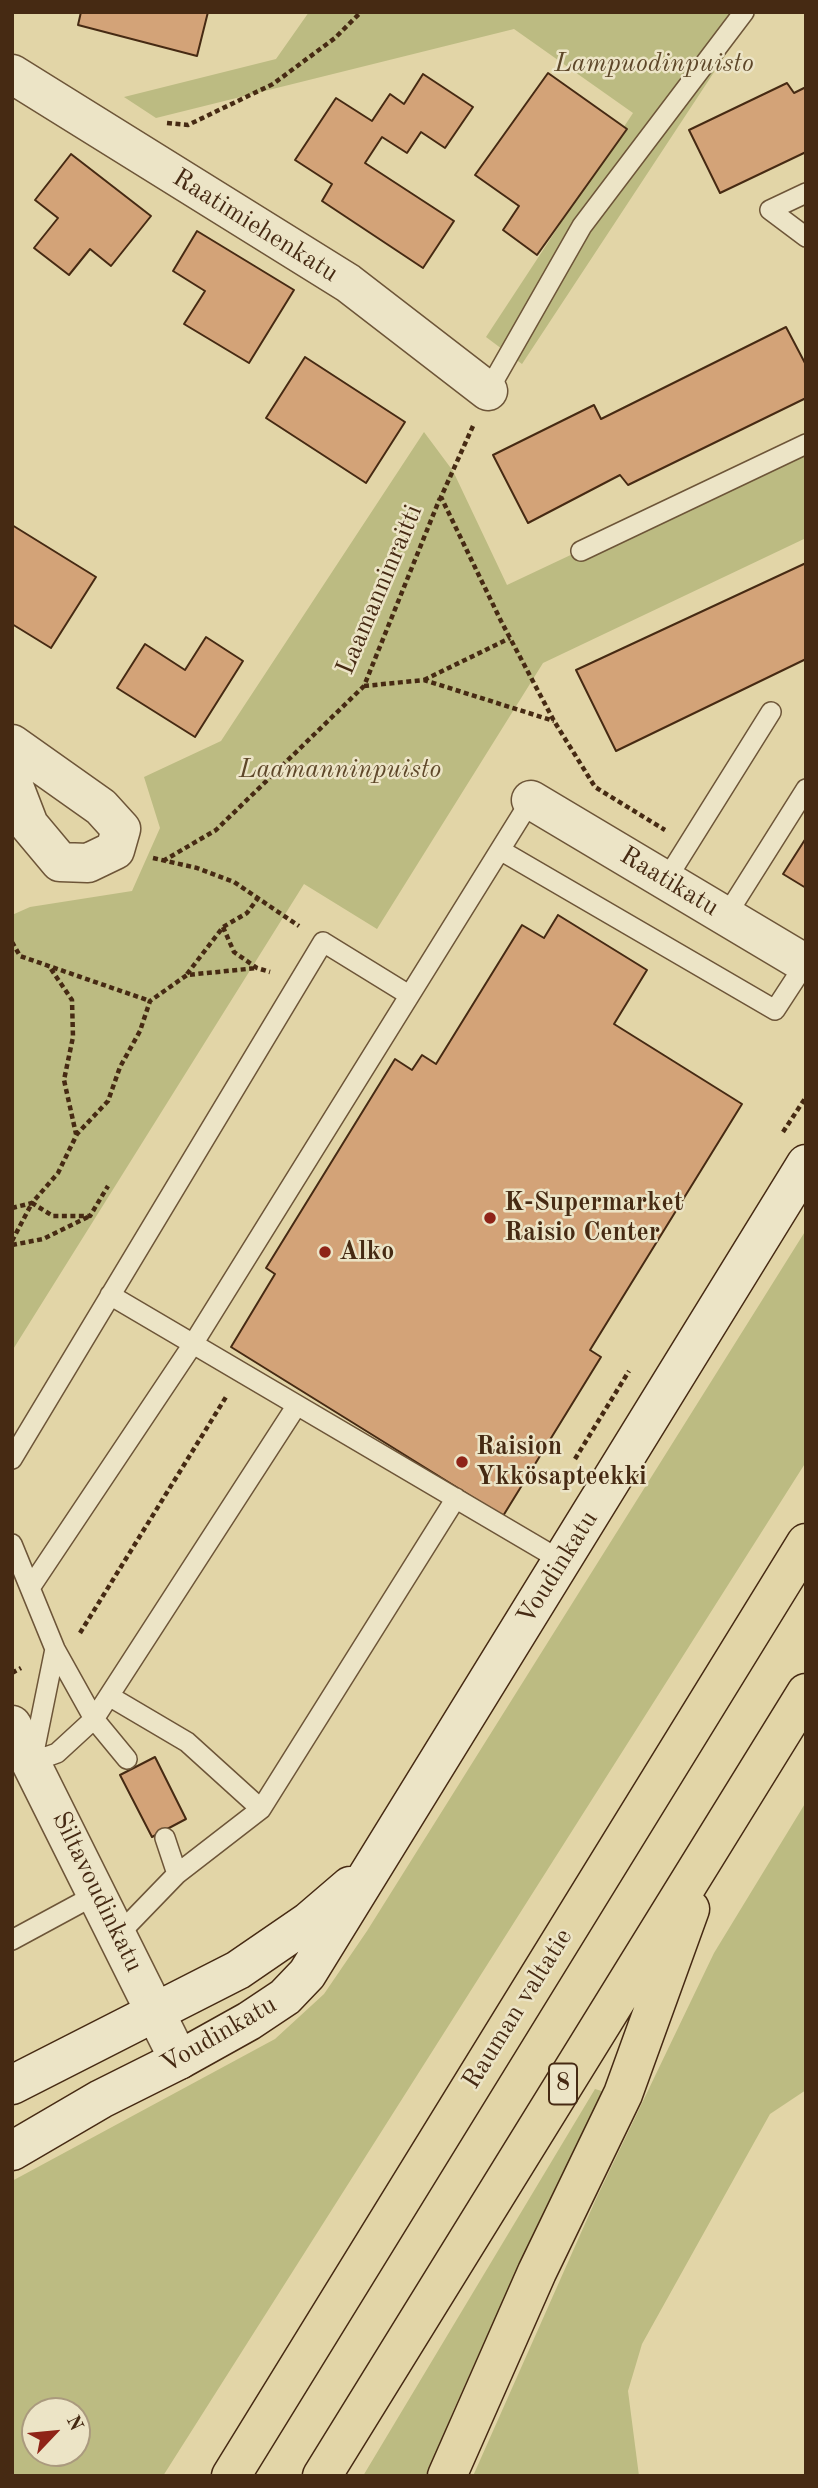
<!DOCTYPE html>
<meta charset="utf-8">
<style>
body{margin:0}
#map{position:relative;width:818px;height:2488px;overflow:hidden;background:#e2d5a7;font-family:"Old Standard TT",serif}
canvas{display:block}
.frame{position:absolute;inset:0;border:14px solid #462a13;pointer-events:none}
.north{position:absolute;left:21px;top:2397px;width:70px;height:70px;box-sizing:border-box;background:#ece4c6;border:2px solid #aa9a7e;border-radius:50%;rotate:64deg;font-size:19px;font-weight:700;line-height:28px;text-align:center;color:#462a13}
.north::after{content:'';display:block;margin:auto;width:24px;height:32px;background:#8f2418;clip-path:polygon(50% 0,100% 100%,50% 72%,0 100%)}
</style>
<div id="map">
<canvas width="818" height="2488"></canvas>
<div class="frame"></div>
<div class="north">N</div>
</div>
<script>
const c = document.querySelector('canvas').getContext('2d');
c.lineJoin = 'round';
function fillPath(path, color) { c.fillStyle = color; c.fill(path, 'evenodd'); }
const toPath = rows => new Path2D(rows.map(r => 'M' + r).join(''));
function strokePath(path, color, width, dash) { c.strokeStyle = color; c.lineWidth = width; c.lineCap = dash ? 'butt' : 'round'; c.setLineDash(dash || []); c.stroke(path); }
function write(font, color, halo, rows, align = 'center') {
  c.font = font + ' "Old Standard TT",serif'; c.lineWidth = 5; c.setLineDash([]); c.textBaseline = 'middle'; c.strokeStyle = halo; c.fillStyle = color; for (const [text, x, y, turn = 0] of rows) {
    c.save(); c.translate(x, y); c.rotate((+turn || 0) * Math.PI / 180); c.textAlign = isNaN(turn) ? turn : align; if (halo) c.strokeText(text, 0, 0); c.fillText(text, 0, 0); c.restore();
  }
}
fillPath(toPath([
 [309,12,759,12,751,16,522,364,486,337,633,113,514,29,156,118,124,97,276,59],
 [424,432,453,471,507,585,806,444,806,538,543,663,377,929,304,884,12,1351,12,915,30,907,132,891,160,828,144,777,221,741],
 [806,1230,806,1462,163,2476,12,2476,12,2181,275,2039,324,1994,367,1931],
 [77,2411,77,2453,35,2453,35,2411],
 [806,1802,806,2090,770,2114,642,2344,628,2391,639,2476,473,2476,596,2199,714,1953],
 [595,2089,605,2092,574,2164,528,2245,454,2409,427,2476,363,2476]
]), '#bcbb82');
const building = toPath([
 [81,12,208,12,197,56,78,25,81,12],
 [548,73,627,129,537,255,503,230,519,206,475,175,548,73],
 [423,74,473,107,445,148,421,132,407,153,382,137,365,163,454,221,423,268,322,201,332,184,295,160,336,98,372,121,390,94,404,104,423,74],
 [787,83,794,93,806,87,806,152,720,193,689,130,787,83],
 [71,154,151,216,111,266,90,249,69,275,34,248,58,218,35,200,71,154],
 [197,231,294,290,249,363,184,324,205,291,173,271,197,231],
 [786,327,806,365,806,398,628,485,620,475,528,523,493,455,594,405,601,419,786,327],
 [305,357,405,422,366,483,266,418,305,357],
 [12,525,96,577,51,648,12,624,12,525],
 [806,563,806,659,616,751,576,670,806,563],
 [206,637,243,661,195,737,117,688,145,644,185,670,206,637],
 [806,838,806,888,783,874,806,838],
 [558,915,647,970,614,1024,742,1104,590,1350,601,1357,503,1516,231,1347,275,1274,266,1268,395,1059,412,1070,422,1055,436,1064,522,925,544,938,558,915],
 [155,1757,186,1819,152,1837,120,1775,155,1757]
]);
fillPath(building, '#d3a378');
strokePath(building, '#462a13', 2);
const lane = toPath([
 [806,193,770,210,806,237],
 [488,391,582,226,744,12],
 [581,551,806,444],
 [500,850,775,1010,805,964],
 [666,880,771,712],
 [726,916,806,789],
 [110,1295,562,1561],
 [12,1459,323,942,409,995],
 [12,1544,55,1649,94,1719,127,1759],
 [30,1588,193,1344,531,800],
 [109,1696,187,1742,261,1809],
 [33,1757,55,1649],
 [32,1762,57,1753,94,1719,297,1405],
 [165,1838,177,1874],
 [118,1935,177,1874,261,1809,456,1498],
 [12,1940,97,1894]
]);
const street = toPath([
 [12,74,348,283,488,391],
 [12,744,101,807,121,829,115,850,88,863,60,862,29,825,12,781],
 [531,800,806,964],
 [12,1725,179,2060]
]);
const secondary = toPath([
 [12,2085,238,1970,308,1922,350,1886],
 [12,2151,101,2099,179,2060,249,2021,285,1997,307,1974,806,1164]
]);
const highway = toPath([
 [231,2476,806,1543],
 [322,2476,806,1693],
 [447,2476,537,2272,623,2094,690,1909]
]);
strokePath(lane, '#6d5538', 22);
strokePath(street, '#6d5538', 41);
strokePath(secondary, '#462a13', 41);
strokePath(highway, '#462a13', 41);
strokePath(toPath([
 [167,123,188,125,273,84,335,38,361,12],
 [473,426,441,497,501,621,554,721,595,787,665,830],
 [424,680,510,638],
 [364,686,424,680,554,721],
 [153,858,197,868,234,882,299,926],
 [163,861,216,830,364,686,440,498],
 [223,927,234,952,257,968,270,972],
 [12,942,20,956,150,1001],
 [51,969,72,1000,73,1037,64,1080,76,1134],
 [187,974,223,927,247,913,258,898],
 [783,1132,806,1097],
 [12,1208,32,1203,58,1173,77,1134,108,1101,120,1067,140,1031,150,1001,187,975,257,968],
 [12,1241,32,1203,53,1216,90,1216,108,1186],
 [12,1245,43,1239,90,1216],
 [575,1459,629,1371],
 [80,1633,226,1397],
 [12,1673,21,1668]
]), '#462a13', 4.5, [5, 3.5]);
strokePath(lane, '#ece4c6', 19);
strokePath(street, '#ece4c6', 38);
strokePath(secondary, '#ece4c6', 38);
strokePath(highway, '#e2d5a7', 38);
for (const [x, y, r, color] of [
 [490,1218,7,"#8f2418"],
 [325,1252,7,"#8f2418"],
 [462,1462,7,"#8f2418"]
]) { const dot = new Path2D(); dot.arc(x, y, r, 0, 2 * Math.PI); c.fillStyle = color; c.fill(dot); strokePath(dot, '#ece4c6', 2.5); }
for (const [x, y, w] of [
 [563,2084,28]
]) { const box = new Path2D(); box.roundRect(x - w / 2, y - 20.5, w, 41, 5); c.fillStyle = '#ece4c6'; c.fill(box); strokePath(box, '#462a13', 2); }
write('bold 24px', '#462a13', null, [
 ["8",563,2084]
]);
write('italic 26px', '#5e4729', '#ece4c6', [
 ["Lampuodinpuisto",654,64],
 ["Laamanninpuisto",340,770]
]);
write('26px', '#462a13', '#ece4c6', [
 ["Raatimiehenkatu",255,226,32],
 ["Laamanninraitti",380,590,-67],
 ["Raatikatu",669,882,31],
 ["Voudinkatu",558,1568,-58],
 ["Siltavoudinkatu",97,1892,64],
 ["Rauman valtatie",518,2009,-58],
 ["Voudinkatu",219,2035,-30]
]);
write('bold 26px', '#462a13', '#ece4c6', [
 ["K-Supermarket",504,1203],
 ["Raisio Center",504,1233],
 ["Alko",339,1252],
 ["Raision",476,1447],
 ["Ykkösapteekki",476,1477]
], 'left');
</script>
